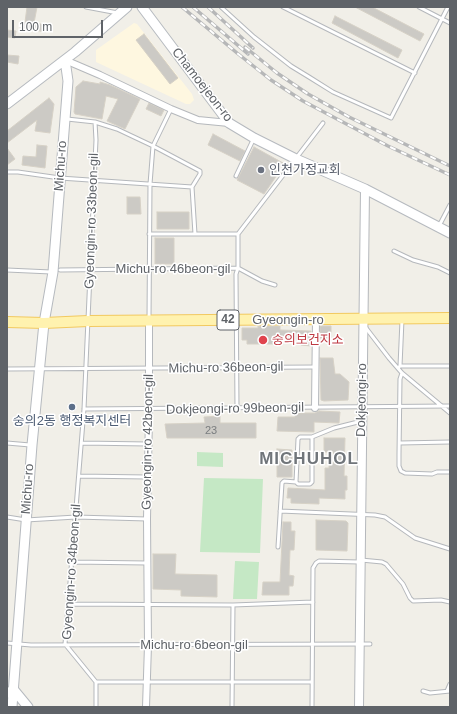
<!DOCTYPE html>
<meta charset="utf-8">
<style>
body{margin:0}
#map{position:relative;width:457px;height:714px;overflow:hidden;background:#f1efe8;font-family:Arial,sans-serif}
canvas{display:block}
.frame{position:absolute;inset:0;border:8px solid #5f6368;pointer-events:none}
.scale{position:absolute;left:12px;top:20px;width:91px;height:18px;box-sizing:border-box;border:2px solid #5f6368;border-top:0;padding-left:5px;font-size:12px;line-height:14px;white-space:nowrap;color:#5f6368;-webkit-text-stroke:3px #fff;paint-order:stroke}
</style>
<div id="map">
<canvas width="457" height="714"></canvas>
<div class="frame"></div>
<div class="scale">100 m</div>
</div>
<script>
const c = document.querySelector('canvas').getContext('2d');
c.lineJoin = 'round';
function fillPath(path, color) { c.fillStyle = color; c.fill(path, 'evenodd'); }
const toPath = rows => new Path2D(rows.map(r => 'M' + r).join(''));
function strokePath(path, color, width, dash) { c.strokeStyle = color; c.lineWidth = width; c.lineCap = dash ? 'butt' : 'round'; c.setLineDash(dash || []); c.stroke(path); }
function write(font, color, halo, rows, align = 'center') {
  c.font = font + ' Arial,"Noto Sans KR",sans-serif'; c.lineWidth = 3; c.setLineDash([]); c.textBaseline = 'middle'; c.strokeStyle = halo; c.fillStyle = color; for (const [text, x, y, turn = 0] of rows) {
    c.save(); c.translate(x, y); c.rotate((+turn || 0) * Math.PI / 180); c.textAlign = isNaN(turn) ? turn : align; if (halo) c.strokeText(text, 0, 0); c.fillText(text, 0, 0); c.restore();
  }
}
fillPath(toPath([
 [134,23,137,24,192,94,194,100,190,104,186,104,96,62,96,50]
]), '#fef7e0');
fillPath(toPath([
 [197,452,223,453,223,467,197,466],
 [204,478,263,479,260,553,200,552],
 [235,561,259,562,257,599,233,599]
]), '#c5e8c5');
const building = toPath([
 [27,7,37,7,34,23,48,25,46,32,21,28,22,21,25,22,27,7],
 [355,7,372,7,424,34,420,41,355,7],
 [335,16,402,50,398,58,332,23,335,16],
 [7,30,16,31,15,38,7,37,7,30],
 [144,34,178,78,170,84,136,40,144,34],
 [7,55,19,56,18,64,7,62,7,55],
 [83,81,100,84,100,82,110,85,140,99,125,129,107,121,118,99,106,96,102,119,75,114,74,112,76,87,83,81],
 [49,98,54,104,50,133,35,131,37,120,7,143,7,131,49,98],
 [149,103,164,110,161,116,146,109,149,103],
 [213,134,245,151,240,161,208,145,213,134],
 [37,145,47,146,45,168,22,165,23,156,36,157,37,145],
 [254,147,283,163,275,178,264,194,237,180,254,147],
 [7,148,15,159,7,165,7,148],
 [127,197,140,197,141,214,127,214,127,197],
 [157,212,189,212,189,229,157,229,157,212],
 [155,238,174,238,174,264,155,264,155,238],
 [258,326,280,326,280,330,311,331,311,346,301,345,300,340,280,339,280,344,247,344,247,340,242,340,242,328,258,328,258,326],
 [320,326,331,326,331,338,320,338,320,326],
 [320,358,333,358,335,374,340,374,349,382,348,400,324,401,321,400,320,358],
 [319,411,340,412,339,423,314,422,314,432,277,431,278,417,295,417,295,413,315,413,319,411],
 [220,416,220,423,256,423,256,438,167,438,165,424,205,423,204,417,220,416],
 [324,438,345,438,344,476,347,476,347,490,345,490,345,499,319,498,319,504,291,503,291,498,287,498,288,488,325,490,325,468,329,468,329,463,333,463,333,452,324,452,324,438],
 [277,449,292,450,292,477,277,477,277,449],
 [316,520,346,521,348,523,347,551,316,550,316,520],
 [283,522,291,522,291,531,295,531,294,550,290,550,289,575,294,576,293,586,289,586,289,595,262,595,263,582,280,582,283,522],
 [153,554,176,554,175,574,217,575,217,597,181,596,181,590,153,589,153,554]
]);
fillPath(building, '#cccac5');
strokePath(building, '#d6d1c6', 1);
const service = toPath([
 [86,7,118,13],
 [221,7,254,37,291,66,309,77,333,92,391,118,448,7],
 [283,7,415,73],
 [419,7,450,23],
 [67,119,95,122,117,129,153,146,200,171,200,174,192,187,195,234],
 [95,122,96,140,84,409,65,644,96,682,96,707],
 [7,172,18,172,60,178,192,187],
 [236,176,254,138],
 [439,226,450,205],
 [149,234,238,234],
 [394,251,413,260,438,267,450,273],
 [7,270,51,272],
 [60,270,238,268,262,281,275,285],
 [149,319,150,184,153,146,171,109],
 [366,328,389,358,402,373,450,413],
 [400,366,402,320],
 [398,368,400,366,450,366],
 [7,369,315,367],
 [402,373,400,379,399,454,399,466,401,471,405,473,432,474,437,472,450,472],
 [84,409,450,406],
 [237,409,236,274,238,268,238,234,323,123],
 [312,437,312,482,310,484,298,484,296,482,298,439,300,437,312,437,334,428,362,421],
 [7,443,30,445],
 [82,443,148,444],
 [400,443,450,442],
 [79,476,147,477],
 [280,511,375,515,385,517,415,538,450,549],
 [7,517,26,520,76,517,147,519],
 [278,547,282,483,284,481,296,482],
 [361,560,382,562,386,564,403,584,410,598,413,601,441,600,450,602],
 [72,562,147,563],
 [69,604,233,605,313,602],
 [7,643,31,645,370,644],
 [96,682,312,682],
 [423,691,430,693,450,691],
 [447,691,450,684],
 [232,707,233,605],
 [312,707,313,568,316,563,319,561,359,562]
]);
const minor = toPath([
 [65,60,100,75,171,109,198,120,229,123],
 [315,408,316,319],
 [146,707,148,645,147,519,149,415,149,320]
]);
const tertiary = toPath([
 [359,707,365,189]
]);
const secondary = toPath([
 [142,7,229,123,254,138,296,159,365,189,450,233],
 [7,104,75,52,127,7],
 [7,693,14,690,28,707],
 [12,707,32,445,44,323,53,272,68,81,65,60]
]);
const primary = toPath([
 [7,322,44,323,88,321,450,318]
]);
strokePath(service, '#b5b8bc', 5);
strokePath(minor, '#b5b8bc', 8);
strokePath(tertiary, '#b5b8bc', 10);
strokePath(secondary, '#b6babf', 11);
strokePath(primary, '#f2c960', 12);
strokePath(service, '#fff', 3);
strokePath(minor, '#fff', 6);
strokePath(tertiary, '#fff', 8);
strokePath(secondary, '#fff', 9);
strokePath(primary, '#fff2af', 10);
const rail = toPath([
 [182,7,237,53,271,80,303,101,388,146,450,175],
 [193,7,248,54],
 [208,7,253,48],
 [245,47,277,73,308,94,349,117,450,166]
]);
strokePath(rail, '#b6b7b8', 3.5);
strokePath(rail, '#fff', 2, [6]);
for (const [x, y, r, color] of [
 [261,170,4,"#6b7280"],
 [263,340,5,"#e0444e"],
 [72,407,4,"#5c6f8a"]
]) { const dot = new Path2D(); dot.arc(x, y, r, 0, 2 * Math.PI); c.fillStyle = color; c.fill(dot); strokePath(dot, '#fff', 1.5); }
write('11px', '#7a7d7f', null, [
 ["23",211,431]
]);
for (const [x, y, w] of [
 [228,320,22]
]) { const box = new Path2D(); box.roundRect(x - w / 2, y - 10, w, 20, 3); c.fillStyle = '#fff'; c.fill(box); strokePath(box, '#5f6368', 1); }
write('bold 12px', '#5f6368', null, [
 ["42",228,320]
]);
write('13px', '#5f6368', '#fff', [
 ["Chamoejeon-ro",202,85,52],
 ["Michu-ro",61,166,-86],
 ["Gyeongin-ro 33beon-gil",92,221,-88],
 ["Michu-ro 46beon-gil",173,269],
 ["Gyeongin-ro",288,320],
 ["Michu-ro 36beon-gil",226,368,-1],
 ["Dokjeongi-ro",362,400,-89],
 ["Dokjeongi-ro 99beon-gil",235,409,-1],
 ["Gyeongin-ro 42beon-gil",148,442,-89],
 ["Michu-ro",28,489,-86],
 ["Gyeongin-ro 34beon-gil",72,572,-86],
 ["Michu-ro 6beon-gil",194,645]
]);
write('13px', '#5b616d', '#fff', [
 ["인천가정교회",269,170]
], 'left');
write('13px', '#be3a42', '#fff', [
 ["숭의보건지소",272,340]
], 'left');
write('13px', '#4e5e75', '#fff', [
 ["숭의2동 행정복지센터",72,421]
]);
c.letterSpacing = '1px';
write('bold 17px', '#70757a', '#fff', [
 ["MICHUHOL",309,459]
]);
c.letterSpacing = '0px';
</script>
